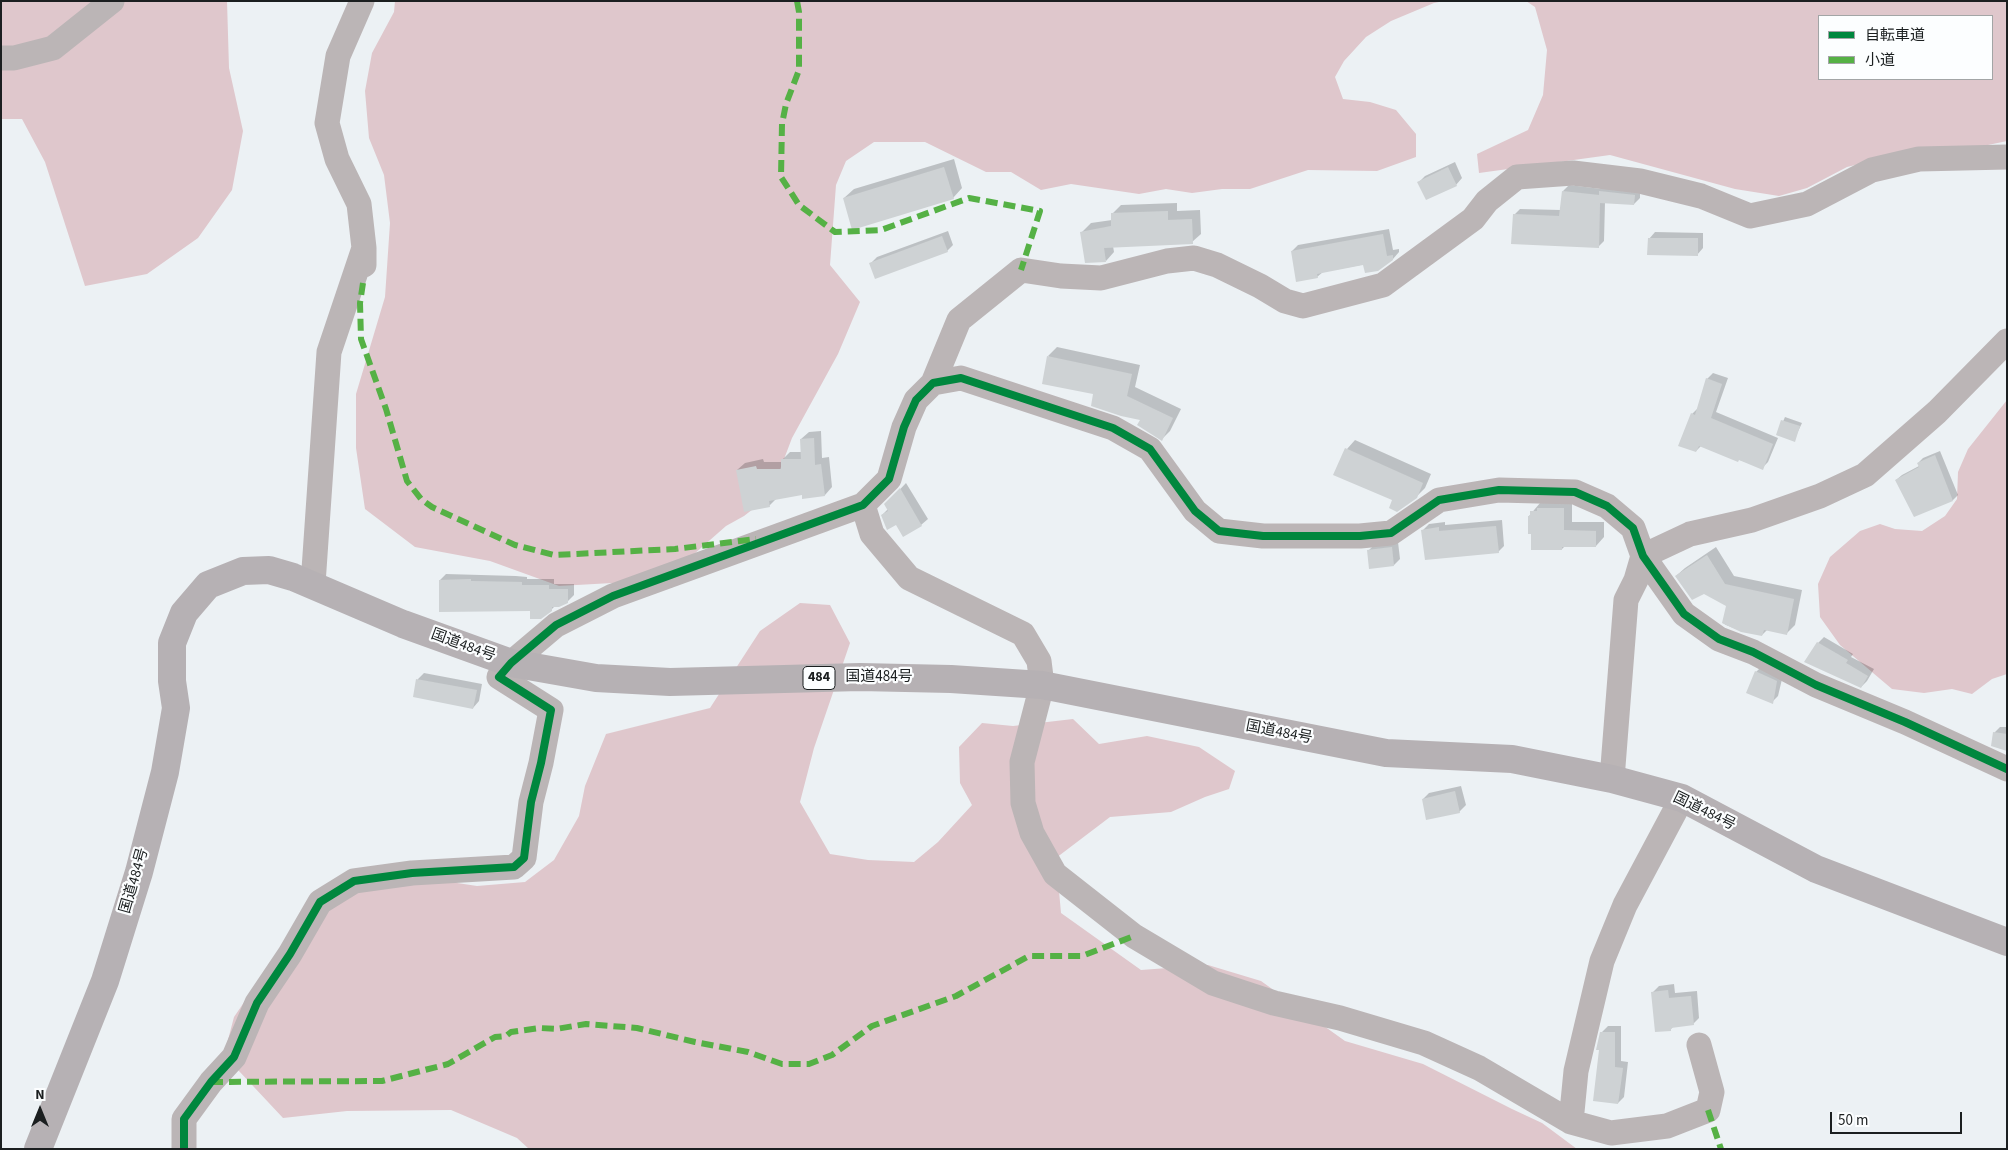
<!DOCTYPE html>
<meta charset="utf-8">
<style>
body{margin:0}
#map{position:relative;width:2008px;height:1150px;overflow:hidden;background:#ecf1f4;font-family:"Source Sans 3","Noto Sans JP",sans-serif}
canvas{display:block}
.frame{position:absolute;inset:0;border:2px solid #1b1f20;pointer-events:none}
.legend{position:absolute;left:1818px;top:15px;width:175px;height:65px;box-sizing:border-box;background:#fcfeff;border:1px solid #a2a5a6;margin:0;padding:6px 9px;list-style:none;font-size:15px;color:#1b1f20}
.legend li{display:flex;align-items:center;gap:10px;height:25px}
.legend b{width:25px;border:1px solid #a2a5a6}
.north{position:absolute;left:15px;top:1085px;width:50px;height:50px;-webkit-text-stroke:4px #fcfeff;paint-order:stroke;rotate:0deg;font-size:14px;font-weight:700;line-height:20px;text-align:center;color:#1b1f20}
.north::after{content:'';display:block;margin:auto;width:18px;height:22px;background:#1b1f20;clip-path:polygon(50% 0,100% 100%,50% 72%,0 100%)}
.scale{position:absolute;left:1830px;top:1112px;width:132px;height:22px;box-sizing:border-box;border:2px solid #1b1f20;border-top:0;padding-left:6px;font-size:15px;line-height:18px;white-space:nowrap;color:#1b1f20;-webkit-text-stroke:4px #fcfeff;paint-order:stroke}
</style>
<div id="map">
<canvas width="2008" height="1150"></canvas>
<div class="frame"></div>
<ul class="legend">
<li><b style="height:6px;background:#00873e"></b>自転車道</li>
<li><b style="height:6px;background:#55b145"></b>小道</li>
</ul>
<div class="north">N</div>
<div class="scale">50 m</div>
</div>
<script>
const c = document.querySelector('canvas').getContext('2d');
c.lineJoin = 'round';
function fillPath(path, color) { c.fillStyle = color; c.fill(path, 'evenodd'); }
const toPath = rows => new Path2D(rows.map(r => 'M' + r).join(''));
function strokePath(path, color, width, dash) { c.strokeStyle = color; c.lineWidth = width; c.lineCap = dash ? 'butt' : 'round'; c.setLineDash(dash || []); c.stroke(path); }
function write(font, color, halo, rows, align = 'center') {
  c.font = font + ' "Source Sans 3","Noto Sans JP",sans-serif'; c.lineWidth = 4.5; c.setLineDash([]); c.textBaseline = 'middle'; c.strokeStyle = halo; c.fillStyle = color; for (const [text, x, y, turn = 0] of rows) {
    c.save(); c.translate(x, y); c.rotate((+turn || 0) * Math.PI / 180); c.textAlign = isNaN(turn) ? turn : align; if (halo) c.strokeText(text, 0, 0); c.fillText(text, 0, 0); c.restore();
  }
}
fillPath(toPath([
 [1,1,227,1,229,68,243,131,232,190,198,238,147,274,85,286,45,162,22,119,1,119],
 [395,1,1444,1,1434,3,1391,21,1366,37,1344,61,1335,77,1343,99,1370,102,1396,110,1416,134,1416,157,1377,171,1308,170,1250,189,1222,189,1192,193,1166,189,1139,194,1071,184,1041,190,1011,172,986,172,925,142,874,142,846,161,836,185,830,265,860,302,838,354,792,438,770,496,744,516,726,526,685,562,630,582,559,586,490,561,415,547,365,509,356,448,356,394,385,297,390,223,384,175,369,138,365,91,372,53,394,12],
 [1526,1,2007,1,2007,141,1969,149,1904,153,1847,167,1807,188,1779,196,1735,189,1610,155,1479,173,1477,154,1528,130,1543,95,1547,50,1535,7],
 [1819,16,1992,16,1992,79,1819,79],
 [2007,400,2007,674,1992,679,1972,694,1952,689,1924,693,1892,689,1840,645,1820,617,1818,584,1830,557,1860,531,1880,524,1895,529,1922,531,1945,516,1957,499,1958,472,1968,449],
 [800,603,830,605,850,643,814,748,800,802,830,854,868,860,914,862,938,842,972,805,960,783,959,747,982,723,1013,726,1073,719,1099,744,1147,736,1199,747,1235,771,1229,789,1205,797,1171,812,1110,817,1056,858,1061,913,1141,970,1208,965,1261,981,1345,1041,1423,1064,1512,1109,1542,1123,1577,1149,529,1149,517,1138,451,1110,347,1111,283,1118,224,1055,234,1017,268,967,325,897,411,876,477,886,525,882,554,860,579,816,585,786,606,734,710,708,760,631]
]), '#dfc7cc');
fillPath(toPath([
 [954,159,962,188,953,198,844,198,854,189],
 [1455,162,1462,178,1456,185,1419,182,1425,176],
 [1569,185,1602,189,1606,185,1640,189,1640,198,1634,204,1605,202,1604,241,1598,247,1514,215,1520,209,1561,210,1563,191],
 [1177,203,1177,211,1200,210,1201,234,1192,242,1113,246,1114,252,1106,261,1082,232,1091,223,1112,220,1112,214,1121,205],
 [1389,229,1393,250,1399,249,1399,252,1393,259,1323,272,1317,277,1292,251,1298,245],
 [948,231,953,245,947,251,871,263,877,257],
 [1655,232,1703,233,1703,248,1697,255,1649,239],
 [1057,347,1140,365,1135,387,1181,409,1170,431,1162,439,1142,419,1094,393,1048,356],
 [1713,373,1728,378,1716,412,1778,438,1768,462,1762,468,1701,446,1696,451,1692,414,1698,408,1707,379],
 [1785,417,1802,423,1794,440,1777,435],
 [821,431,822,458,829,457,832,487,825,495,803,494,777,498,769,506,737,470,745,463,763,459,764,462,782,462,782,460,790,452,802,452,801,439,809,432],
 [1355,440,1431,474,1425,488,1416,497,1394,499,1335,475,1347,449],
 [1940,451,1958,495,1953,500,1915,515,1896,480,1902,475,1919,466,1918,463,1923,458],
 [906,483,928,519,921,525,896,523,882,515,888,509,886,504],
 [1572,500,1572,522,1604,522,1604,537,1596,546,1565,546,1562,549,1532,533,1529,516,1540,503],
 [1502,520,1504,546,1498,552,1423,530,1429,524,1445,522,1445,525],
 [1398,542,1400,559,1394,565,1368,551,1374,545],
 [1716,547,1734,576,1802,590,1795,625,1787,633,1768,629,1762,635,1741,631,1726,625,1723,623,1727,605,1676,576,1685,568],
 [446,574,516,576,527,577,527,579,554,579,554,584,574,584,574,595,568,601,555,606,551,610,531,610,440,580],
 [1824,637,1853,654,1851,657,1874,669,1867,681,1861,687,1818,643],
 [1763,665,1783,675,1778,696,1772,702,1756,672],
 [424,673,482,684,479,701,473,708,414,696,418,679],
 [2000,727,2007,727,2007,750,1992,745,1994,733],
 [1461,786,1466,805,1459,812,1423,799,1429,793],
 [1674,984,1675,993,1697,991,1699,1018,1693,1024,1674,1026,1671,1029,1653,992,1659,986],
 [1608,1026,1621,1026,1621,1061,1628,1062,1624,1097,1618,1103,1601,1033]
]), '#0003');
fillPath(toPath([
 [944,167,954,199,852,230,843,198],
 [1448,167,1457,186,1426,200,1417,182],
 [1562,191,1599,195,1599,191,1635,195,1634,205,1600,203,1599,248,1511,244,1513,214,1559,216],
 [1168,211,1168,220,1192,219,1193,244,1104,248,1106,262,1085,263,1080,232,1111,226,1111,213],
 [1383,234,1387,256,1393,255,1393,260,1378,271,1365,273,1363,265,1317,274,1318,278,1296,282,1291,251],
 [942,236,948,252,875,279,869,263],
 [1648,238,1698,238,1698,256,1647,255],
 [1047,356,1132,374,1127,396,1173,418,1162,441,1137,425,1140,420,1121,416,1091,406,1093,394,1042,384],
 [1706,378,1722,384,1711,418,1773,444,1763,470,1739,460,1738,462,1699,446,1696,452,1678,446,1691,413,1695,415],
 [1781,420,1800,426,1795,442,1776,435],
 [814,438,815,465,821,464,825,496,802,499,802,495,769,501,770,507,744,512,736,470,756,466,757,469,781,469,781,459,801,459,800,439],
 [1345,448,1423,483,1417,498,1397,512,1389,508,1392,500,1333,475],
 [1935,455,1953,501,1914,517,1895,480,1919,467,1917,463],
 [900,488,922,526,903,537,896,525,887,530,881,515,888,511,884,504],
 [1537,508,1564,508,1564,530,1596,531,1596,547,1562,547,1562,550,1531,550,1531,534,1528,534,1528,516,1530,516,1530,511,1537,511],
 [1496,526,1499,553,1425,560,1421,530,1439,527,1439,531],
 [1392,547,1394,566,1369,569,1367,550],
 [1707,555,1725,584,1794,599,1787,635,1764,630,1762,636,1741,632,1722,623,1726,606,1704,594,1692,600,1675,576],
 [471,579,471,581,522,582,522,585,549,585,549,589,568,589,568,603,559,607,552,607,552,611,541,619,530,619,530,611,439,612,439,580],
 [1817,642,1848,660,1846,663,1868,676,1861,688,1804,662],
 [1755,671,1777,681,1773,704,1746,693],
 [416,679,477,690,473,709,413,697],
 [1993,732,2007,734,2007,751,1991,746],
 [1455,791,1460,813,1426,820,1422,799],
 [1668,990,1669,998,1691,996,1694,1025,1671,1028,1671,1031,1655,1032,1651,992],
 [1600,1032,1615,1032,1615,1067,1623,1068,1618,1104,1593,1101,1599,1050,1596,1050]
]), '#ced2d4');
strokePath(toPath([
 [362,1,338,56,327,123,337,159,359,204,364,248,364,265],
 [1,58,14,58,53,48,112,1],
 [933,383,959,320,1021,270,1061,276,1101,278,1167,261,1194,258,1217,265,1260,286,1285,301,1303,306,1383,285,1473,219,1487,201,1517,177,1573,173,1640,181,1701,196,1750,216,1807,204,1872,170,1919,159,2007,157],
 [863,505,872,534,909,578,1023,634,1039,661,1042,685,1022,762,1023,803,1032,833,1055,874,1134,936,1213,983,1274,1003,1340,1018,1424,1043,1479,1068,1571,1122,1576,1071,1602,961,1625,905,1682,798],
 [313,584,329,352,364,248],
 [1612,779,1626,600,1636,580,1643,556,1690,534,1752,520,1820,496,1865,475,1937,412,2007,341],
 [1571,1122,1611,1133,1667,1126,1708,1110,1712,1092,1699,1045],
 [184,1149,184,1119,211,1082,234,1057,257,1003,290,954,320,902,354,881,412,873,514,867,524,858,531,802,541,763,551,710,499,677,511,663,556,625,613,596,863,505,889,479,904,427,916,400,933,383,961,378,1113,428,1150,449,1195,511,1219,531,1263,536,1360,536,1391,533,1439,500,1499,490,1575,492,1607,506,1633,528,1643,556,1684,614,1719,639,1753,652,1816,685,1905,722,2007,769]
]), '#bbb5b6', 25);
strokePath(toPath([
 [38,1149,105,981,139,872,165,772,176,708,172,681,172,643,184,613,208,585,243,571,269,570,293,577,403,624,511,663,596,678,670,682,860,677,951,679,1042,685,1386,753,1512,759,1612,779,1682,798,1816,869,2007,942]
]), '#b6b1b4', 28);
strokePath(toPath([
 [797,1,799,12,799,70,786,104,782,124,781,177,799,205,835,232,881,230,969,198,1040,211,1021,270],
 [363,283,360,303,361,339,386,409,407,481,421,499,432,507,515,545,554,555,675,549,756,539],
 [211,1082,382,1081,448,1064,495,1037,506,1036,511,1032,540,1028,556,1029,586,1024,637,1028,695,1042,748,1052,782,1064,809,1064,832,1055,872,1026,956,996,1029,956,1082,956,1134,936],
 [1708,1110,1721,1149]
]), '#55b145', 6, [12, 6]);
strokePath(toPath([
 [184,1149,184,1119,211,1082,234,1057,257,1003,290,954,320,902,354,881,412,873,514,867,524,858,531,802,541,763,551,710,499,677,511,663,556,625,613,596,863,505,889,479,904,427,916,400,933,383,961,378,1113,428,1150,449,1195,511,1219,531,1263,536,1360,536,1391,533,1439,500,1499,490,1575,492,1607,506,1633,528,1643,556,1684,614,1719,639,1753,652,1816,685,1905,722,2007,769]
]), '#00873e', 8);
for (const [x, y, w] of [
 [819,678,32]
]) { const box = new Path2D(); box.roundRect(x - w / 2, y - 11.5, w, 23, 4); c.fillStyle = '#fcfeff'; c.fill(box); strokePath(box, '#1b1f20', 1); }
write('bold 14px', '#1b1f20', null, [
 ["484",819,678]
]);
write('15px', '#1b1f20', '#fcfeff', [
 ["国道484号",463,646,20],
 ["国道484号",879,678],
 ["国道484号",1279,733,11],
 ["国道484号",1704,812,26],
 ["国道484号",135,881,-74]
]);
</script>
